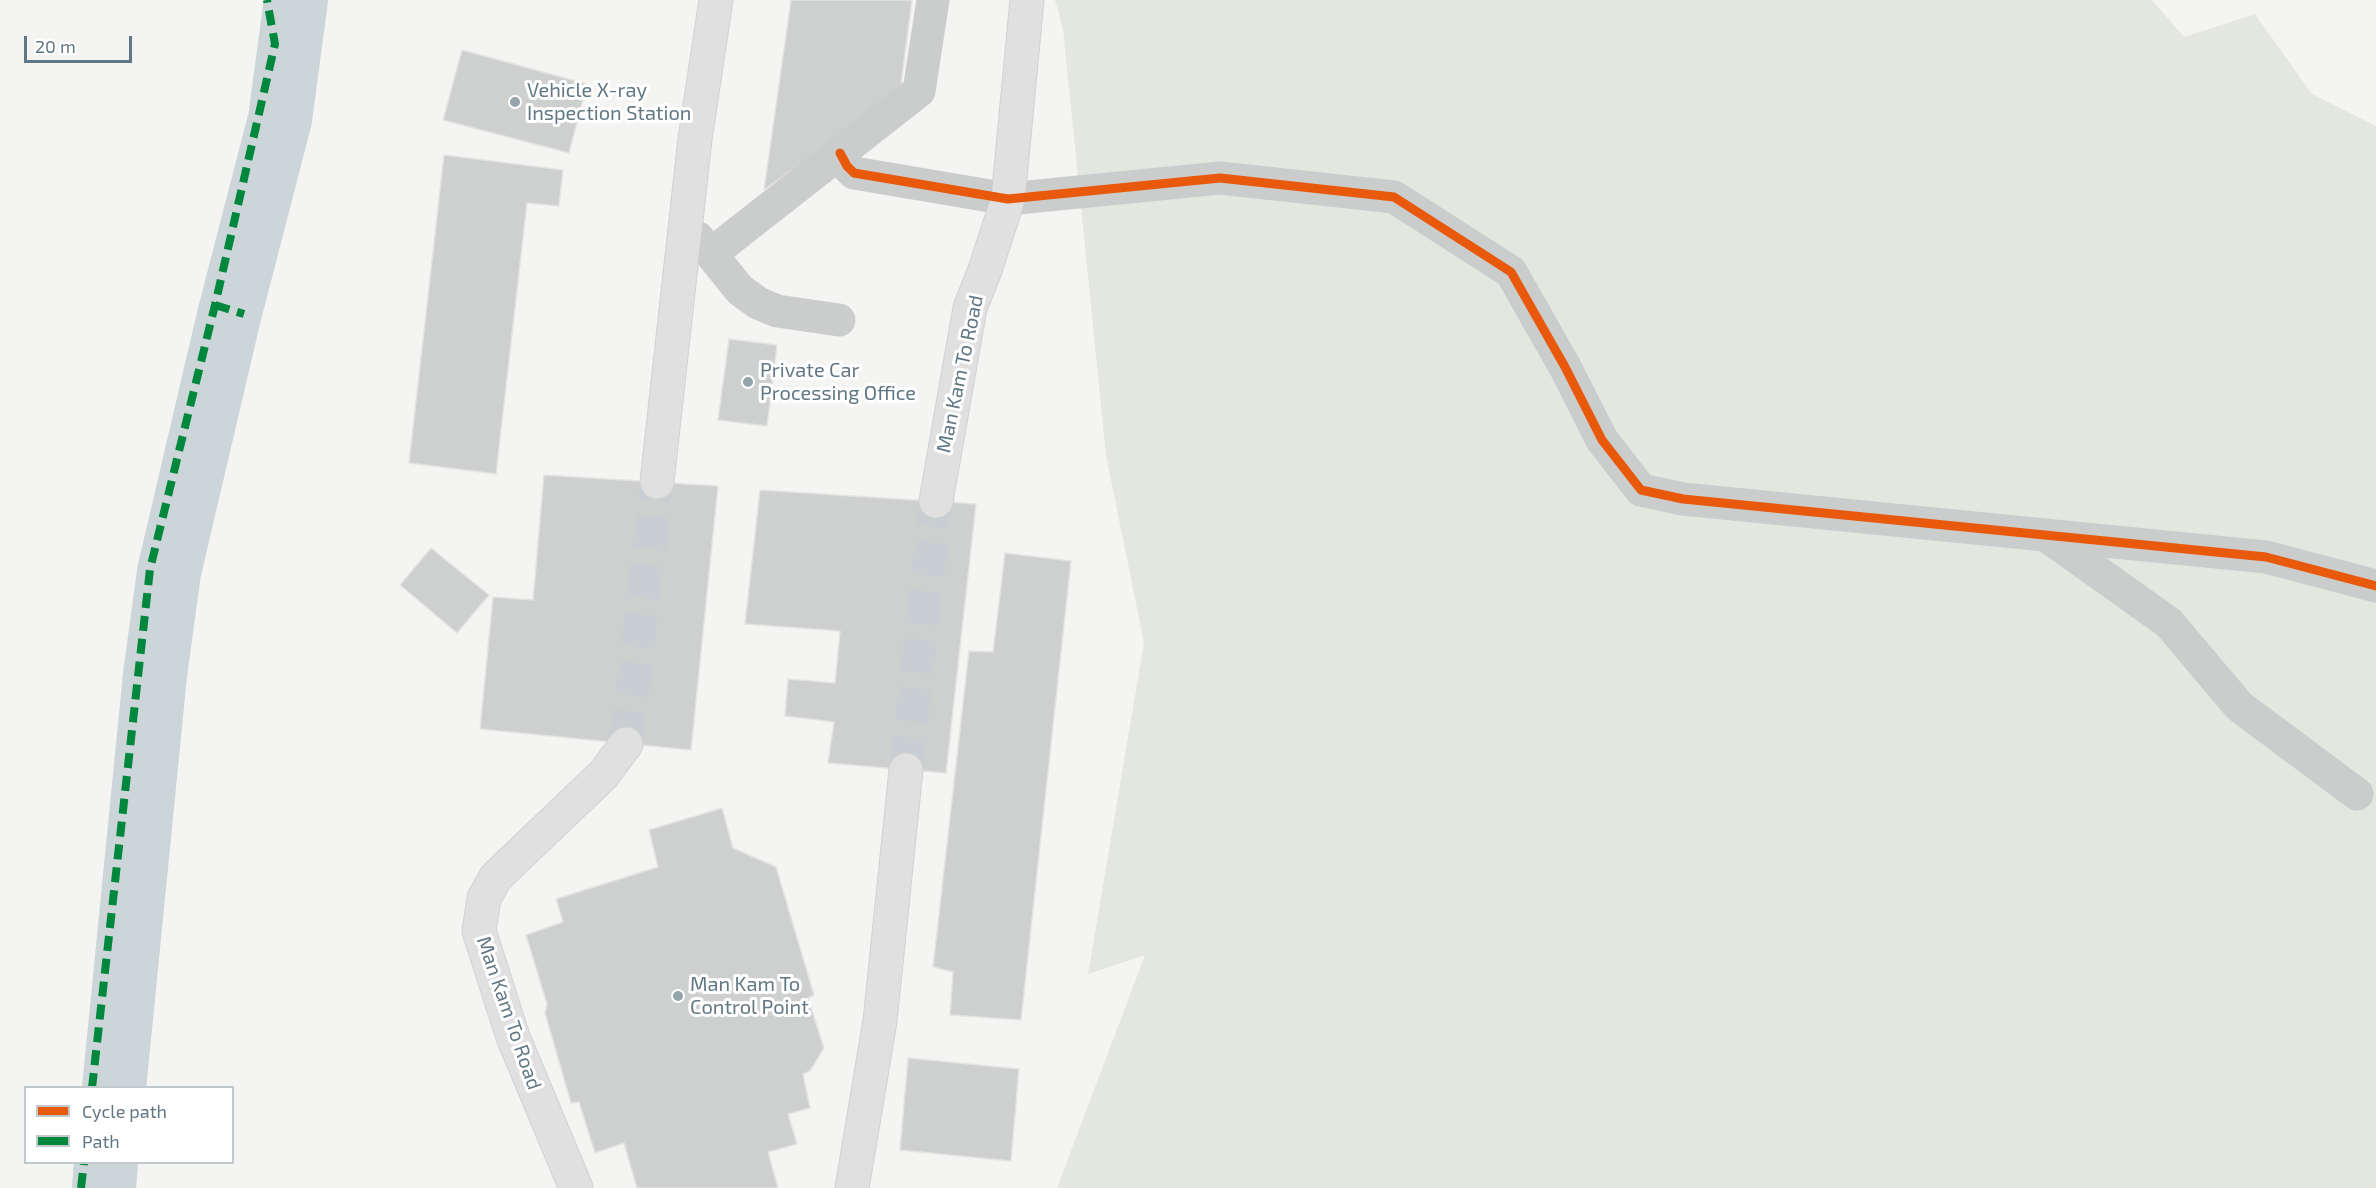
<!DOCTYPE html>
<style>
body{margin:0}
#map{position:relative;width:2376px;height:1188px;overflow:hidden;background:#f4f4f2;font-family:"Exo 2",sans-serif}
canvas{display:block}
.legend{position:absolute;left:24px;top:1086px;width:210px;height:78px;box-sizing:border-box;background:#fff;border:2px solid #c0c9ce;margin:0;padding:8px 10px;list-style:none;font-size:18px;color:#627784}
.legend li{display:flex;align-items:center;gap:12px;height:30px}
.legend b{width:30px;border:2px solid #c0c9ce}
.scale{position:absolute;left:24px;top:36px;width:108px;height:27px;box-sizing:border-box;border:3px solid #627784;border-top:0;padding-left:8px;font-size:18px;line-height:21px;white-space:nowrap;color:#627784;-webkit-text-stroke:4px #fff;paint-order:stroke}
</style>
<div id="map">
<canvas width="2376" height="1188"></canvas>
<ul class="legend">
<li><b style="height:8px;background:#e8590c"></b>Cycle path</li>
<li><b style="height:8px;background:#00873e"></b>Path</li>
</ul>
<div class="scale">20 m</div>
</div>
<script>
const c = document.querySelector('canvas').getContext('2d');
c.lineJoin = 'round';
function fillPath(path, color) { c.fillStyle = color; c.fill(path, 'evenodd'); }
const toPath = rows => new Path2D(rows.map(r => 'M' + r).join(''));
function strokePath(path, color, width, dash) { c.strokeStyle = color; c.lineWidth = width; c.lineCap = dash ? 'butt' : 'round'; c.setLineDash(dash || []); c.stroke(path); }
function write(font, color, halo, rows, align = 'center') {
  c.font = font + ' "Exo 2",sans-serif'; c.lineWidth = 6; c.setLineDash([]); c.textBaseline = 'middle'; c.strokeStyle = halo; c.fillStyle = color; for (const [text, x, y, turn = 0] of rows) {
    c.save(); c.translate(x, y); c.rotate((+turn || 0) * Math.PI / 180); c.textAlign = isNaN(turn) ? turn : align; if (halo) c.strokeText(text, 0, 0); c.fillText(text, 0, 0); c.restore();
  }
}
fillPath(toPath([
 [1055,0,2152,0,2184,37,2255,14,2312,94,2376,126,2376,1188,1057,1188,1145,955,1088,974,1144,643,1106,455,1063,29]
]), '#e4e7e0');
strokePath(toPath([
 [114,1088,155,675,169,572,229,316,280,119,296,0],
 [104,1188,106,1162]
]), '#ccd5d7', 64);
const building = toPath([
 [791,0,912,0,900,92,764,190,791,0],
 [462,50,587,84,569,153,443,120,462,50],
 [444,155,563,170,559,206,527,203,496,474,409,463,444,155],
 [729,339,777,345,767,426,718,420,729,339],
 [544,475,718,486,691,750,480,729,493,597,533,600,544,475],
 [760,490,976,504,946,773,828,763,834,722,785,716,788,679,835,683,840,631,745,624,760,490],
 [431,548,489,595,457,633,400,585,431,548],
 [1005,553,1071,561,1021,1020,950,1015,953,972,933,967,969,651,993,652,1005,553],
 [722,808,733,848,776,867,814,995,808,998,824,1048,810,1071,803,1074,810,1108,788,1114,797,1144,768,1152,778,1188,637,1188,624,1143,595,1153,579,1102,571,1103,545,1013,547,1004,526,935,563,922,556,899,658,867,649,830,722,808],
 [908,1058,1019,1069,1011,1161,900,1150,908,1058]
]);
fillPath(building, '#ced0cf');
strokePath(building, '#e3e3e2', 1.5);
strokePath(toPath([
 [626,744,657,482],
 [906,770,936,501]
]), '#c8ced1', 33, [33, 16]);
const major = toPath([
 [657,482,695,139,716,0],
 [936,501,970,308,985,270,1008,199,1027,0],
 [576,1188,513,1037,479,931,484,898,496,877,604,774,626,744],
 [852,1188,880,1021,906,770]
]);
strokePath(major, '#d1d2d1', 35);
strokePath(toPath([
 [840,153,847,166,854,173,1008,199,1220,178,1394,197,1511,272,1565,367,1602,440,1641,490,1683,499,2266,557,2376,586],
 [698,238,740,290,758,303,777,311,839,320],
 [711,254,919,91,933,0],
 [2047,536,2169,623,2239,706,2357,794]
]), '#cbcdcd', 33);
strokePath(major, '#e0e0e0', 33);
strokePath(toPath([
 [215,305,244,314],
 [92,1088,150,569,215,305,275,44,267,0],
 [81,1188,84,1162]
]), '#00873e', 8, [15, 8]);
strokePath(toPath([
 [840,153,847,166,854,173,1008,199,1220,178,1394,197,1511,272,1565,367,1602,440,1641,490,1683,499,2266,557,2376,586]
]), '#e8590c', 9);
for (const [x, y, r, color] of [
 [515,102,6,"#95a3aa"],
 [748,382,6,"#95a3aa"],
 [678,996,6,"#95a3aa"]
]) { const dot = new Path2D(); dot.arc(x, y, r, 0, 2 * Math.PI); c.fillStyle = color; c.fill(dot); strokePath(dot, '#fff', 2); }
write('20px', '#627784', '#fff', [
 ["Vehicle X-ray",527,90],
 ["Inspection Station",527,113],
 ["Private Car",760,370],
 ["Processing Office",760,393],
 ["Man Kam To",690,984],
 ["Control Point",690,1007]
], 'left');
write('20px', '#627784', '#fff', [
 ["Man Kam To Road",960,374,-78],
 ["Man Kam To Road",509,1013,71]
]);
</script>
